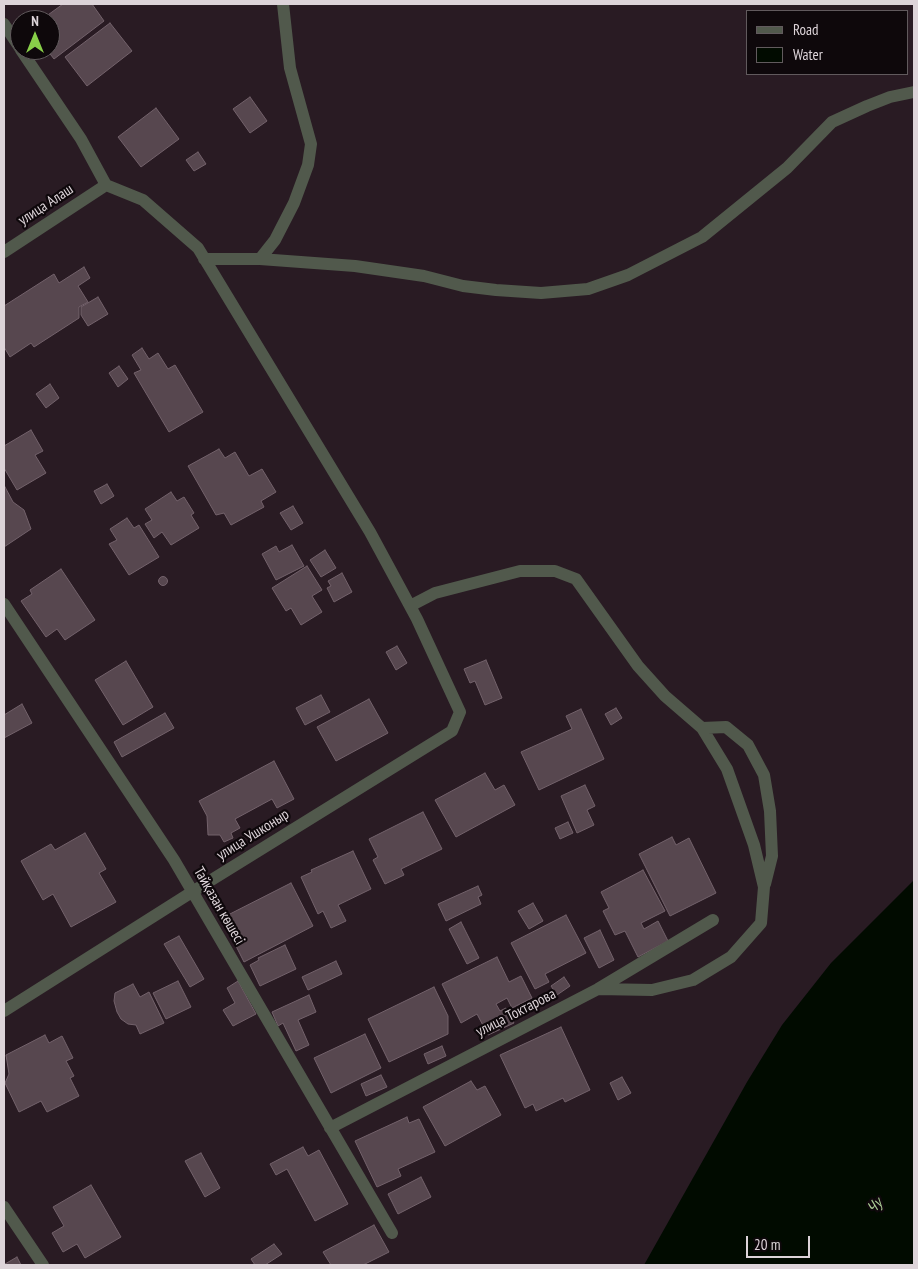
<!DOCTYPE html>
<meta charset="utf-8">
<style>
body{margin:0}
#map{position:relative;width:918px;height:1269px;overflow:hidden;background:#291b23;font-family:"PT Sans Narrow",sans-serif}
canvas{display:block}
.frame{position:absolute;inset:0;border:5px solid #ddd4d9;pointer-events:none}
.legend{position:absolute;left:746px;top:10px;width:162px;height:65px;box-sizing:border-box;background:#0e080b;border:1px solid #615a5d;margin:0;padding:6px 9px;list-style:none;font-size:15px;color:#ddd4d9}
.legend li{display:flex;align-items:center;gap:10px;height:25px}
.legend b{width:25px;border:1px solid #615a5d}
.north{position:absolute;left:10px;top:10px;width:50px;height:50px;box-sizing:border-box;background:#0e080b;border:1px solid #615a5d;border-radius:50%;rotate:0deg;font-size:14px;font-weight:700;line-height:20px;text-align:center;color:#ddd4d9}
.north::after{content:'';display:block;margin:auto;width:18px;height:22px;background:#88cf49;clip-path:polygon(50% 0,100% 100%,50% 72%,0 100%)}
.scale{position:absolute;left:746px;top:1236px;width:64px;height:22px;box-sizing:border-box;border:2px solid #ddd4d9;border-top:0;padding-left:6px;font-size:15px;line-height:18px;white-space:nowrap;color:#ddd4d9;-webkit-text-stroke:4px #0e080b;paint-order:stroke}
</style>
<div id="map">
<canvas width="918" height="1269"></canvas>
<div class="frame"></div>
<ul class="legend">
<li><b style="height:6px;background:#51594c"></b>Road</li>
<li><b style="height:14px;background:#010b00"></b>Water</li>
</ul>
<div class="north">N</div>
<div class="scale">20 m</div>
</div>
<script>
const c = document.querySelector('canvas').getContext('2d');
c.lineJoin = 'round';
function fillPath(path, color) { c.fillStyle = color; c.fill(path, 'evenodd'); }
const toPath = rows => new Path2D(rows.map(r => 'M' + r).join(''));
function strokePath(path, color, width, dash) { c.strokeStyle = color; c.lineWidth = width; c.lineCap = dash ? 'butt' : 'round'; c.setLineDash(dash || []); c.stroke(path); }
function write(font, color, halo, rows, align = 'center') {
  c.font = font + ' "PT Sans Narrow",sans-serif'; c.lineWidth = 4.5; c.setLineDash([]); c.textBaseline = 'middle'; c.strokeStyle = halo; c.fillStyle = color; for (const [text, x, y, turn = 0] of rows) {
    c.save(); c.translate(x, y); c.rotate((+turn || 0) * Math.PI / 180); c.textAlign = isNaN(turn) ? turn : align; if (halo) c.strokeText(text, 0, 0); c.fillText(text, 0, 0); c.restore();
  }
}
fillPath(toPath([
 [914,880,914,1265,644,1265,747,1082,782,1025,831,963]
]), '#010b00');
const building = toPath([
 [63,4,92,4,104,21,54,59,47,50,50,50,50,20,41,20,63,4],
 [110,23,132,51,87,86,65,57,110,23],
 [250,97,267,121,250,133,233,109,250,97],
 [156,108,179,139,141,167,118,137,156,108],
 [198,152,206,164,194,171,186,160,198,152],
 [84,267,90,278,78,286,88,302,79,307,79,318,34,347,31,343,10,357,4,347,4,306,54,274,59,283,84,267],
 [98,297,108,314,88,326,81,315,81,307,98,297],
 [142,348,149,359,158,353,168,369,175,365,203,412,169,432,134,373,141,370,132,355,142,348],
 [119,366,128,379,118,387,109,373,119,366],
 [50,384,59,398,46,408,36,394,50,384],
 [31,430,43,451,35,455,46,473,17,490,4,468,4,446,31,430],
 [219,449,225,458,235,452,249,476,262,469,276,492,261,501,264,507,231,525,224,513,216,515,188,466,219,449],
 [107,484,114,496,101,504,94,491,107,484],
 [4,485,13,502,24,510,31,529,4,547,4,485],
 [171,492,177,501,184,497,194,513,191,515,199,528,171,545,162,532,154,538,145,524,152,520,145,509,171,492],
 [293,506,303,523,291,530,280,513,293,506],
 [127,518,134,528,139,525,159,557,129,575,109,544,117,540,110,529,127,518],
 [292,545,304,566,276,580,262,554,276,546,279,552,292,545],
 [325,550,336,568,321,577,310,560,325,550],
 [307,566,322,590,312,596,322,612,301,625,291,608,286,611,272,588,307,566],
 [61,569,95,620,65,640,57,629,46,637,21,601,32,594,30,590,61,569],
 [342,573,352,592,334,602,327,588,331,586,328,581,342,573],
 '158.5 581a4.5 4.5 0 1 1 9 0a4.5 4.5 0 1 1-9 0Z',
 [397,646,407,663,396,670,386,652,397,646],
 [486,660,502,698,485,705,475,681,470,683,464,669,486,660],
 [126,661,153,707,123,725,95,680,126,661],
 [321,695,330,712,305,725,296,708,321,695],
 [369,699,388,733,336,761,317,727,369,699],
 [22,704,32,723,4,738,4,715,22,704],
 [616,708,622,718,611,725,605,714,616,708],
 [581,709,604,759,539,790,521,752,572,729,566,716,581,709],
 [165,713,174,728,122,757,114,742,165,713],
 [274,761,294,799,277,808,272,799,235,819,240,828,231,833,233,838,224,842,220,835,208,835,207,816,199,801,274,761],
 [485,773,495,790,504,785,515,805,456,837,435,800,485,773],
 [585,785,595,806,587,810,594,825,577,833,561,796,585,785],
 [423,812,442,849,401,869,404,875,385,884,373,860,378,857,369,839,423,812],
 [568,822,573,833,560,839,555,828,568,822],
 [85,833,106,869,99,873,116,902,71,927,53,894,43,900,21,861,51,844,55,850,85,833],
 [672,837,676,845,689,838,716,893,670,916,639,854,672,837],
 [353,851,371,889,338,905,346,921,331,928,323,911,318,914,301,877,312,872,311,870,353,851],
 [643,870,665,911,641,923,644,929,658,921,668,941,638,957,625,931,615,935,603,911,609,908,601,892,643,870],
 [291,883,313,926,244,962,222,918,291,883],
 [478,886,482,895,478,897,481,904,446,921,438,904,478,886],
 [533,903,543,921,529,929,518,911,533,903],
 [566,915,586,953,545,974,549,982,535,989,511,943,566,915],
 [461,922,479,958,467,964,449,929,461,922],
 [600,930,614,960,599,968,584,938,600,930],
 [179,936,204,979,190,987,164,944,179,936],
 [285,945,296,969,260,986,250,965,259,960,258,958,285,945],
 [497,957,509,982,521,976,532,998,512,1008,507,998,496,1004,500,1011,506,1008,514,1023,488,1035,477,1014,461,1023,442,984,497,957],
 [336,961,342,974,308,990,302,977,336,961],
 [564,977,570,986,557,995,551,986,564,977],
 [178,981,191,1007,166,1019,153,993,178,981],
 [238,981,256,1014,233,1026,223,1010,235,1003,227,988,238,981],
 [133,984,140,997,149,992,164,1023,140,1034,136,1025,128,1024,121,1019,117,1012,114,1001,115,993,133,984],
 [434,987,448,1016,448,1034,389,1062,368,1019,434,987],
 [309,995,316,1012,298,1020,309,1045,296,1051,283,1023,278,1026,272,1012,309,995],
 [561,1027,590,1090,565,1102,563,1098,536,1111,533,1104,525,1108,500,1055,561,1027],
 [365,1034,381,1068,331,1093,314,1058,365,1034],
 [45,1035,49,1043,62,1036,73,1058,66,1061,74,1076,70,1078,79,1096,47,1112,41,1101,19,1112,5,1083,9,1074,6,1055,45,1035],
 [442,1046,446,1056,428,1064,424,1054,442,1046],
 [381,1075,387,1087,366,1096,361,1084,381,1075],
 [622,1077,631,1093,618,1100,610,1083,622,1077],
 [471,1081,477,1090,485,1086,501,1115,445,1146,423,1107,471,1081],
 [407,1117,409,1123,419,1119,435,1152,398,1169,401,1176,377,1187,355,1141,407,1117],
 [303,1147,308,1156,319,1150,348,1204,315,1221,287,1169,276,1175,270,1164,303,1147],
 [201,1153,220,1188,205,1197,185,1161,201,1153],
 [421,1177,431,1197,398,1214,388,1194,421,1177],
 [91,1185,121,1237,85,1258,77,1244,63,1252,52,1233,64,1226,53,1207,91,1185],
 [374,1225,389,1252,363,1265,331,1265,323,1252,374,1225],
 [274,1244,282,1254,265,1265,255,1265,251,1259,274,1244],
 [17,1257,21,1265,4,1265,4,1262,5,1264,17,1257]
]);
fillPath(building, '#57474f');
strokePath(building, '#73626b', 1);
strokePath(toPath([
 [4,24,20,48],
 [4,252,106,185],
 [204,259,260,259,355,266,424,276,463,286,496,290,541,293,588,289,628,275,702,237,787,168,832,122,867,106,890,97,914,92],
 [260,259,275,240,294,203,308,165,311,144,290,68,283,4],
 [4,604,174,860,392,1233],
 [410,606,435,593,520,571,555,571,576,579,638,666,665,696,702,728,727,769,754,845,764,887,761,923,731,957,693,980,652,990,598,989],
 [702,728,726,727,748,745,764,775,770,811,772,856,765,884],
 [4,1011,192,892,452,731,460,712,417,619,370,532,198,248,143,200,106,185,81,139,21,50],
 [330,1128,598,989,713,920],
 [4,1207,43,1265]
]), '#51594c', 12);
write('15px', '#ddd4d9', '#0e080b', [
 ["улица Алаш",46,205,-33],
 ["улица Ушконыр",253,835,-32],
 ["Тайқазан көшесі",219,906,60],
 ["улица Токтарова",516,1013,-27]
]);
write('italic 16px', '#abcc95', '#0e080b', [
 ["Чу",875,1206,-45]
]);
</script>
